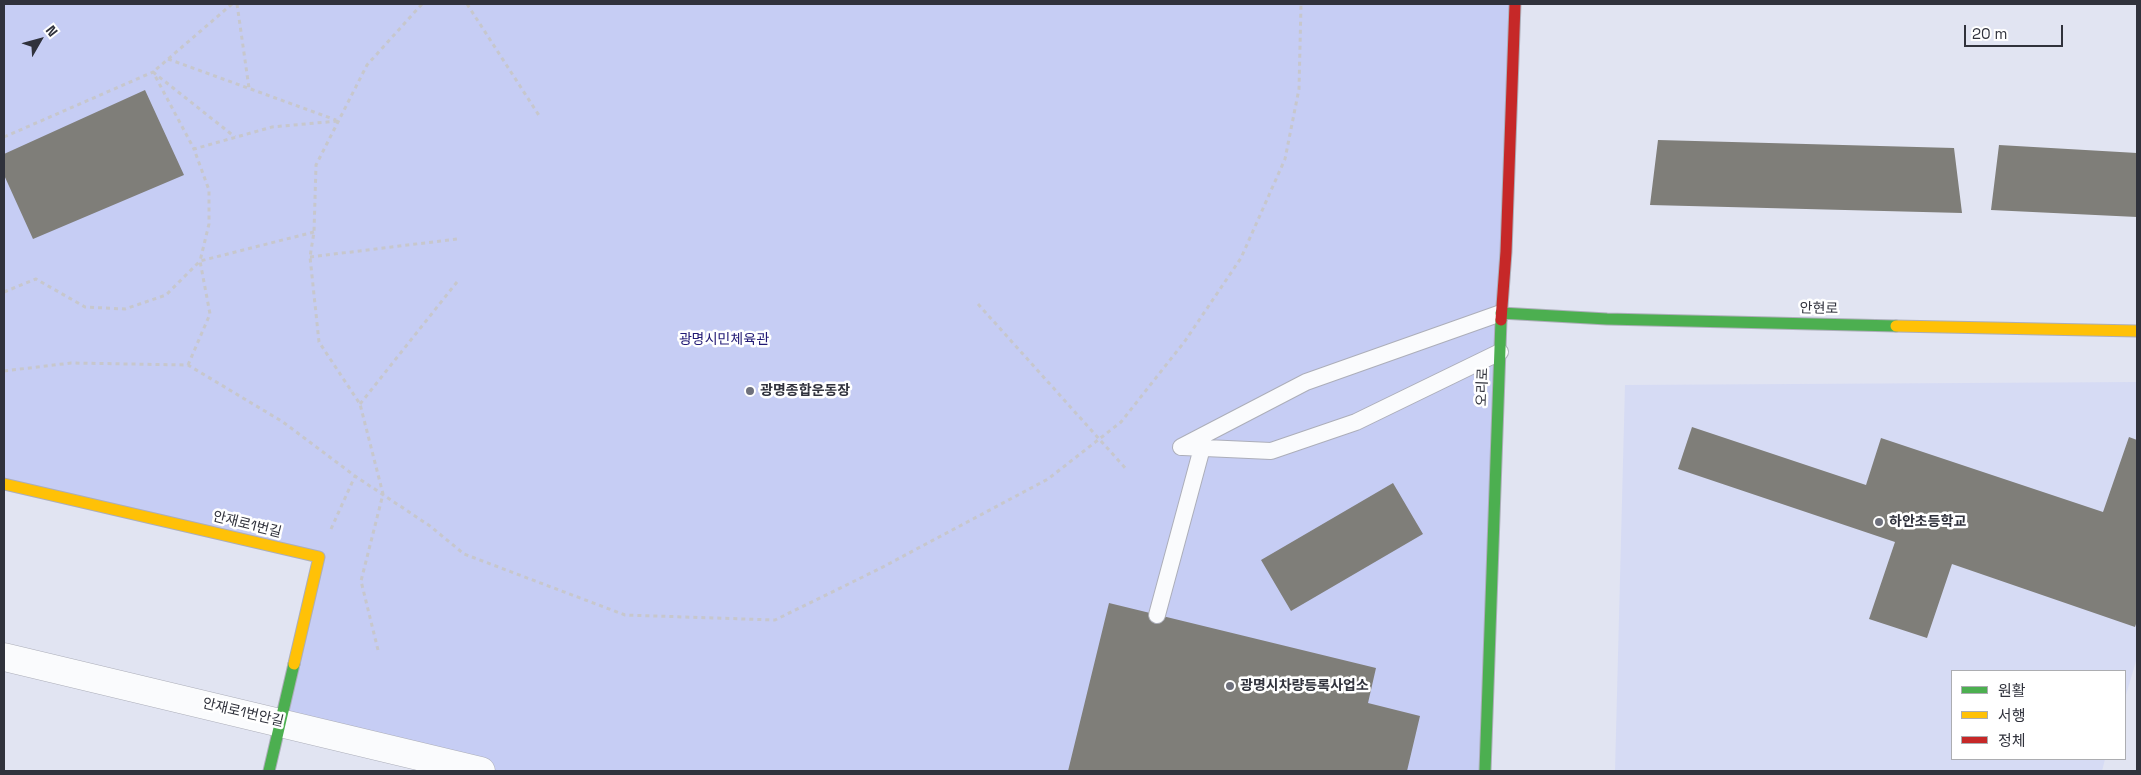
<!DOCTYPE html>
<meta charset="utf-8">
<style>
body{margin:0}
#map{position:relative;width:2141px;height:775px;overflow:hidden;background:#e1e4f2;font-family:"Space Grotesk","Noto Sans KR",sans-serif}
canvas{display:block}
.frame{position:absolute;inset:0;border:5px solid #30323c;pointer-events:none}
.legend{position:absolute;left:1951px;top:670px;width:175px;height:90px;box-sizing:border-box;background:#fff;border:1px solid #acadb1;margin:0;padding:6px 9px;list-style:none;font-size:15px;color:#30323c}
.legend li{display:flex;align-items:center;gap:10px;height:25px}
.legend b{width:25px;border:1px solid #acadb1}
.north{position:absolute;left:15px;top:15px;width:50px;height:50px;-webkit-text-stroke:4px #fff;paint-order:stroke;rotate:52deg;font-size:14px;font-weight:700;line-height:20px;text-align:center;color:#30323c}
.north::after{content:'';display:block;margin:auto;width:18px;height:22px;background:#30323c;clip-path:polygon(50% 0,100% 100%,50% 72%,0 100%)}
.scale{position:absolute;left:1964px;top:25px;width:99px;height:22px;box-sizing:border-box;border:2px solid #30323c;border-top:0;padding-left:6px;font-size:15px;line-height:18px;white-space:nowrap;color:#30323c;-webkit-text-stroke:4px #fff;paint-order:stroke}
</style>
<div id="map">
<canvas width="2141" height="775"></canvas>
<div class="frame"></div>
<ul class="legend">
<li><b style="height:6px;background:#4caf50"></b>원활</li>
<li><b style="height:6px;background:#ffc107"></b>서행</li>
<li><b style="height:6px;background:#c62828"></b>정체</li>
</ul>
<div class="north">N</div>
<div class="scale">20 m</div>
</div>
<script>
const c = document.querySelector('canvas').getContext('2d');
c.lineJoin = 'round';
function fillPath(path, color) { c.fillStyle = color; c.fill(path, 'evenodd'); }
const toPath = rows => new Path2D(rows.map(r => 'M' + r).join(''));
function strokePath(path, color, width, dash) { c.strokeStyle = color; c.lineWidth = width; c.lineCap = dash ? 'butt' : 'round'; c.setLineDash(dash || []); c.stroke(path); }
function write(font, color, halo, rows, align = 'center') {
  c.font = font + ' "Space Grotesk","Noto Sans KR",sans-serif'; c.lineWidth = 5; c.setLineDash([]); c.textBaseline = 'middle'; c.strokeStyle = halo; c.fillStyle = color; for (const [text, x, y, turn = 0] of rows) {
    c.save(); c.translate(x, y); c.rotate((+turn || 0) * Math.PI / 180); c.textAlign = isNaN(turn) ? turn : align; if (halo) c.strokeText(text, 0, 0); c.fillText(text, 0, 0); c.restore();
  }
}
fillPath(toPath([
 [2137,382,2137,658,2125,698,2125,671,1952,671,1952,759,2105,759,2102,771,1615,771,1625,385]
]), '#d6dbf4');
fillPath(toPath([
 [4,4,1515,4,1484,771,479,771,280,722,319,558,4,484]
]), '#c6cdf4');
fillPath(toPath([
 [145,90,184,175,33,239,4,175,4,154],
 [1658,140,1954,148,1962,213,1650,205],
 [1999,145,2137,153,2137,217,1991,210],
 [1692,427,1866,485,1881,438,2103,512,2129,437,2137,440,2137,621,2135,627,1952,564,1927,638,1869,619,1895,542,1678,469],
 [1393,483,1423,534,1291,611,1261,560],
 [1109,603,1376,668,1368,703,1420,716,1407,771,1068,771]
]), '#7f7e79');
const lane = toPath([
 [1181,447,1306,382,1501,313],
 [1183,447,1271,451,1356,422,1500,352],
 [1157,615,1202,448]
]);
const street = toPath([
 [4,657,481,771]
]);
const fast = toPath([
 [1501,313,1607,319,1896,326],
 [269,771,294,664],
 [1485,771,1501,320]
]);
const slow = toPath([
 [1896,326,2137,331],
 [4,484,319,557,294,664]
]);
const jam = toPath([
 [1501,320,1506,252,1515,4]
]);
strokePath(lane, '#acaeb9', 18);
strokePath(street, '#acaeb9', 29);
strokePath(fast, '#acaeb9', 13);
strokePath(slow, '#acaeb9', 13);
strokePath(jam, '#acaeb9', 13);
strokePath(toPath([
 [232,4,153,72,235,137],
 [237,4,249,88],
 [467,4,540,117],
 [168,59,336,120],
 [4,137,153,72,194,149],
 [310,257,457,239],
 [4,292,36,279,85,307,125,309,166,295,200,261,314,232],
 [978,304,1127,470],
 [188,365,210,314,200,261,209,224,209,190,194,149,272,127,338,121],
 [4,371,71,363,188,365,283,422,355,476,430,526,464,554,625,615,775,620,879,569,1048,479,1121,422,1185,341,1241,258,1285,159,1299,89,1301,4],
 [360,404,457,282],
 [331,529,355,476],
 [378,650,361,581,383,494,360,404,319,342,310,257,314,232,316,165,367,65,422,4]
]), '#c7c7cc', 3, [4, 4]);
strokePath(lane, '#fafbfd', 16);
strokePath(street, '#fafbfd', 28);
strokePath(fast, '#4caf50', 11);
strokePath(slow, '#ffc107', 11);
strokePath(jam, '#c62828', 11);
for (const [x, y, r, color] of [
 [750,391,5,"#6e707c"],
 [1879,522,5,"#6e707c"],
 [1230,686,5,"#6e707c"]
]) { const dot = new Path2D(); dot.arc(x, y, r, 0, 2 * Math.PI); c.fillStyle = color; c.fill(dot); strokePath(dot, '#fff', 2); }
write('14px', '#30323c', '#fff', [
 ["안현로",1819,309,1],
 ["오리로",1483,387,-88],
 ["안재로1번길",247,525,14],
 ["안재로1번안길",243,713,13]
]);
write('14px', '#211974', '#fff', [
 ["광명시민체육관",724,340]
]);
write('bold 14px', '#30323c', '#fff', [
 ["광명종합운동장",760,391],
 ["하안초등학교",1889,522],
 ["광명시차량등록사업소",1240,686]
], 'left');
</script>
